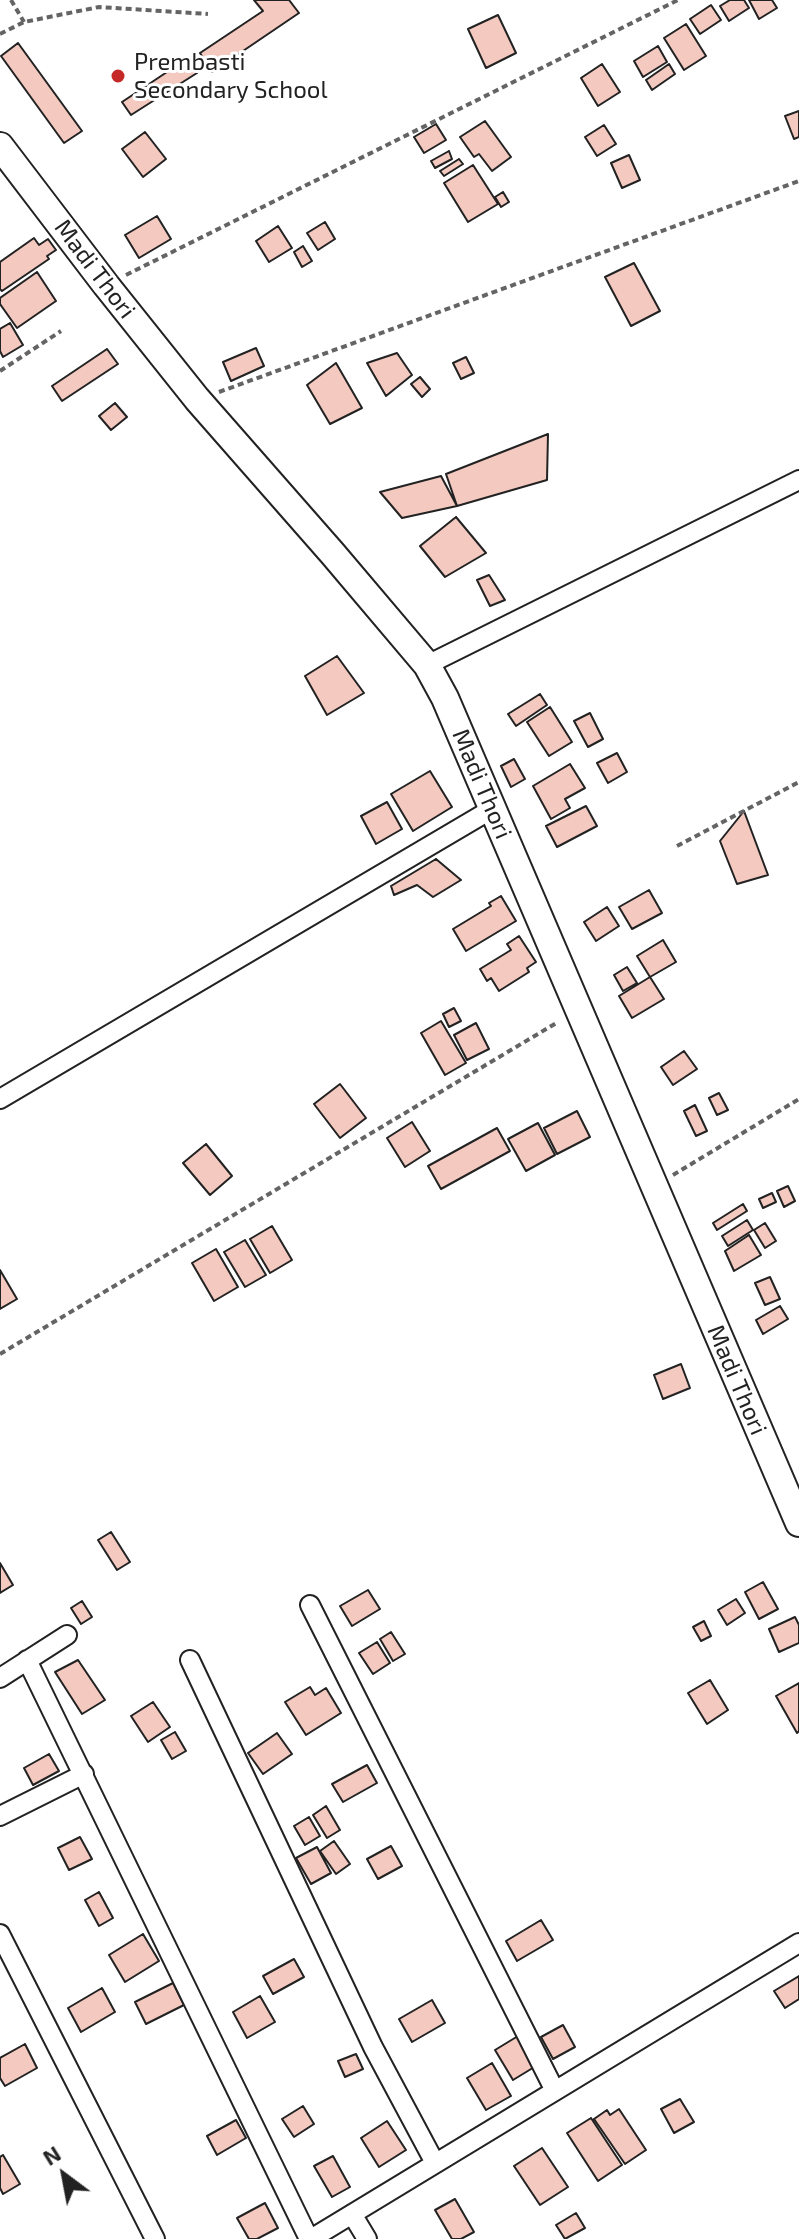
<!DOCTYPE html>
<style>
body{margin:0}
#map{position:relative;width:799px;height:2239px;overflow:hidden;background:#fff;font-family:"Exo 2",sans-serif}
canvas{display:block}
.north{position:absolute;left:24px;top:2135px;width:80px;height:80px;-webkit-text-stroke:6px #fff;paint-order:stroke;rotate:328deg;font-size:22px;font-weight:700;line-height:32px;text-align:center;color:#222}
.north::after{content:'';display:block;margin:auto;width:28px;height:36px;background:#222;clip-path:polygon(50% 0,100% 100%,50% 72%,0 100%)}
</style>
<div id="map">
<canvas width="799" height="2239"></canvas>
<div class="north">N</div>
</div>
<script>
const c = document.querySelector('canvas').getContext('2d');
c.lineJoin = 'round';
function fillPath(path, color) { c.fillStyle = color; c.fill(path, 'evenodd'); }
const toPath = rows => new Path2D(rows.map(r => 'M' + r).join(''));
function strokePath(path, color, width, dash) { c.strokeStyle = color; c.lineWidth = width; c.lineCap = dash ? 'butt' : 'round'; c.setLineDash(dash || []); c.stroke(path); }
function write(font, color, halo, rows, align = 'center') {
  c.font = font + ' "Exo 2",sans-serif'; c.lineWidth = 6; c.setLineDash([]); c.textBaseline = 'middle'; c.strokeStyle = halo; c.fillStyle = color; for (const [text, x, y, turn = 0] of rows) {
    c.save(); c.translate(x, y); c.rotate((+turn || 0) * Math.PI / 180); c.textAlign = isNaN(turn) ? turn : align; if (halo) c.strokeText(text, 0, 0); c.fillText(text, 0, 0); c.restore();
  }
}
const building = toPath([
 [254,0,289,0,299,13,212,72,200,53,263,11,254,0],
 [730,0,744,0,749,8,729,21,720,6,730,0],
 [749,0,772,0,777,8,759,19,749,0],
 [711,5,721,20,700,34,690,19,711,5],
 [498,15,516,53,486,68,468,29,498,15],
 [686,24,706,56,684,70,664,38,686,24],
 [18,43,82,131,64,143,1,56,18,43],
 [658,46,667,62,643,77,634,61,658,46],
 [188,58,197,73,131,115,122,102,188,58],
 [602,64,620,92,598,106,581,78,602,64],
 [669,64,675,74,652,90,646,80,669,64],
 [799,111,799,137,794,139,785,116,799,111],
 [485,121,511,157,492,171,479,154,474,157,460,137,485,121],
 [436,124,446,140,424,153,414,137,436,124],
 [604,125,616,144,597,156,585,137,604,125],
 [145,132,166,159,143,177,122,149,145,132],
 [449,151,452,159,435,168,431,161,449,151],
 [629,155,640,180,622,188,611,163,629,155],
 [459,159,463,164,444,176,440,171,459,159],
 [473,165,498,204,468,222,444,183,473,165],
 [503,192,509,202,501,207,495,197,503,192],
 [157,216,171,239,139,258,125,235,157,216],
 [325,222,335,239,318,250,307,233,325,222],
 [278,226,292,248,269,262,256,241,278,226],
 [34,238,39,245,48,239,56,250,47,256,49,259,2,291,0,289,0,262,34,238],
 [303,246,312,261,302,267,294,252,303,246],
 [634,263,660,311,631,326,605,277,634,263],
 [37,272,56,301,17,328,0,304,0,298,37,272],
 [10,323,23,345,3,357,0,351,0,329,10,323],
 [256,348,264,366,231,381,223,362,256,348],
 [107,349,118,364,62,401,52,386,107,349],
 [397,353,412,375,386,396,367,363,397,353],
 [466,357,474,373,461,379,453,363,466,357],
 [336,363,362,408,330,424,307,385,336,363],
 [420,377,430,389,422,397,411,384,420,377],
 [115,403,127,417,111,430,99,416,115,403],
 [548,434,547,480,457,506,446,474,548,434],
 [441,476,457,506,402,518,380,492,441,476],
 [456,517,486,553,445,577,420,546,456,517],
 [489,575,505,600,490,606,477,580,489,575],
 [337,656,364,693,327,715,305,676,337,656],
 [540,694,547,705,516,726,508,714,540,694],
 [550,707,572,742,549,756,527,722,550,707],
 [590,713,603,739,588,747,574,721,590,713],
 [617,753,627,772,608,783,597,763,617,753],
 [514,759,525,779,511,787,501,766,514,759],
 [570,764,585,788,565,799,570,808,551,819,533,786,570,764],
 [430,771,452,807,413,831,391,794,430,771],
 [387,802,402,829,376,844,361,816,387,802],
 [586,806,597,826,557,847,546,826,586,806],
 [744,811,768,875,737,884,720,841,744,811],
 [436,859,461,880,433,897,417,885,394,895,391,886,436,859],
 [649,890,662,913,632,929,619,907,649,890],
 [501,896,516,921,466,951,453,929,491,906,489,903,501,896],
 [607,907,619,926,596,941,584,922,607,907],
 [519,936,536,962,527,968,529,972,499,991,491,978,487,981,480,969,511,950,507,944,519,936],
 [663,940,676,962,650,977,637,956,663,940],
 [627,967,637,983,623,991,614,975,627,967],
 [650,977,664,999,632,1018,619,996,650,977],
 [454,1008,461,1021,449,1027,443,1014,454,1008],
 [441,1021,466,1063,445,1075,421,1033,441,1021],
 [476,1023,489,1049,467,1060,454,1035,476,1023],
 [684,1051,697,1069,673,1085,661,1067,684,1051],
 [340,1084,366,1118,340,1138,314,1104,340,1084],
 [719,1093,728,1110,717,1115,709,1098,719,1093],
 [695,1105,707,1131,696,1136,684,1111,695,1105],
 [577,1111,590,1137,557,1154,544,1128,577,1111],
 [412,1122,430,1151,405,1167,387,1138,412,1122],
 [538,1123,555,1155,526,1171,508,1139,538,1123],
 [497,1128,510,1151,441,1189,428,1166,497,1128],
 [206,1144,232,1176,210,1195,183,1163,206,1144],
 [788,1186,795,1201,784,1207,777,1191,788,1186],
 [772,1193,776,1202,763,1208,759,1199,772,1193],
 [743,1204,747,1211,717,1230,713,1223,743,1204],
 [747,1220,753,1230,728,1246,722,1236,747,1220],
 [765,1223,776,1241,765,1248,754,1230,765,1223],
 [272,1226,292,1260,270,1273,250,1239,272,1226],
 [749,1235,761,1255,734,1271,725,1251,749,1235],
 [245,1240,266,1275,245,1287,224,1252,245,1240],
 [216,1249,238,1287,214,1301,192,1263,216,1249],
 [0,1270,17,1299,0,1309,0,1270],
 [770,1277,780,1299,765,1305,755,1283,770,1277],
 [780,1306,788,1319,763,1334,756,1320,780,1306],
 [681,1364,690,1388,663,1399,654,1375,681,1364],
 [111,1532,130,1562,117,1570,98,1540,111,1532],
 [0,1563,13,1585,0,1593,0,1563],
 [763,1582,778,1609,759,1619,745,1592,763,1582],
 [368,1590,380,1609,352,1626,340,1606,368,1590],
 [736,1599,745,1613,727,1625,718,1610,736,1599],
 [82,1601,92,1617,81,1624,71,1608,82,1601],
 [795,1617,799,1625,799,1643,779,1652,769,1629,795,1617],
 [704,1621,711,1636,701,1641,693,1627,704,1621],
 [391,1632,405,1654,393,1661,380,1639,391,1632],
 [377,1642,390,1663,373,1674,359,1653,377,1642],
 [78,1660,105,1700,82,1714,55,1672,78,1660],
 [710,1680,728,1710,707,1724,688,1693,710,1680],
 [799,1683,799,1731,797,1733,776,1696,799,1683],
 [310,1687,315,1695,326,1688,341,1713,306,1735,285,1702,310,1687],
 [153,1702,170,1727,148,1742,131,1716,153,1702],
 [175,1732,186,1751,172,1759,161,1740,175,1732],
 [277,1733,292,1754,263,1774,248,1753,277,1733],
 [49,1754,59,1771,33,1785,24,1768,49,1754],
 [367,1765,377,1783,343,1802,332,1784,367,1765],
 [326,1806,340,1830,327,1838,313,1815,326,1806],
 [309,1817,320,1836,305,1845,294,1826,309,1817],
 [80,1837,92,1859,69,1870,58,1848,80,1837],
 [334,1841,350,1864,336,1874,320,1851,334,1841],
 [391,1846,402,1866,378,1879,367,1859,391,1846],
 [317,1847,331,1873,311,1884,296,1858,317,1847],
 [99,1892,113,1918,99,1926,85,1900,99,1892],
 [541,1920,553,1940,517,1961,506,1941,541,1920],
 [143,1934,159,1961,125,1982,109,1955,143,1934],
 [294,1959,304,1977,273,1994,263,1976,294,1959],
 [799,1976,799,1999,785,2008,774,1991,799,1976],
 [173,1983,184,2005,146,2024,135,2002,173,1983],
 [102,1988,115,2012,81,2032,68,2008,102,1988],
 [260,1996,275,2022,247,2038,233,2012,260,1996],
 [432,2000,445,2023,412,2042,399,2019,432,2000],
 [563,2025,575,2047,553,2059,541,2037,563,2025],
 [518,2036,536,2066,513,2080,495,2050,518,2036],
 [25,2044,37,2068,5,2086,0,2078,0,2058,25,2044],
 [356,2054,363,2069,345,2077,338,2061,356,2054],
 [492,2063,511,2096,486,2110,467,2078,492,2063],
 [680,2099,694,2122,674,2133,661,2109,680,2099],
 [303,2106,314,2124,294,2137,282,2119,303,2106],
 [619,2109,646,2150,625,2164,594,2119,607,2110,610,2115,619,2109],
 [591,2118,622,2165,598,2181,567,2133,591,2118],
 [236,2120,246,2138,217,2155,207,2136,236,2120],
 [387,2121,406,2150,379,2167,361,2138,387,2121],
 [542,2148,568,2187,540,2205,514,2166,542,2148],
 [3,2155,20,2184,3,2194,0,2188,0,2157,3,2155],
 [333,2156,350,2187,332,2197,314,2166,333,2156],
 [455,2199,474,2232,461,2239,452,2239,435,2210,455,2199],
 [265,2203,278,2228,257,2239,249,2239,237,2218,265,2203],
 [576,2213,585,2228,565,2239,556,2225,576,2213]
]);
fillPath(building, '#f3c9c0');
strokePath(building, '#222', 2);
const street = toPath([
 [427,665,799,480],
 [0,1099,492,809],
 [310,1605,555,2091],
 [27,1660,309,2239],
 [190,1660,373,2047,435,2163],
 [0,1678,67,1635],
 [0,1816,84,1774],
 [0,1934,155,2239],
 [352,2214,367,2239],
 [311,2239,799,1943]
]);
const secondary = toPath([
 [0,146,106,285,197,399,333,554,427,665,445,698,799,1523]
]);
strokePath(street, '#222', 22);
strokePath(secondary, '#222', 30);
strokePath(toPath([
 [11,0,24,22],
 [0,34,24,22,99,7,208,14],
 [126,275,678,0],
 [0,371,61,331],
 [219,392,799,181],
 [677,846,799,782],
 [673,1175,799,1099],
 [0,1354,558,1022]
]), '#646464', 4, [6, 4]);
strokePath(street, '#fff', 18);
strokePath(secondary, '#fff', 26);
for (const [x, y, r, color] of [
 [118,76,8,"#c62828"]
]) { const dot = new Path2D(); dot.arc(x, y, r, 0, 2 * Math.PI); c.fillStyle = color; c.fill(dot); strokePath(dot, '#fff', 3); }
write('24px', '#222', '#fff', [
 ["Prembasti",134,62],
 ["Secondary School",134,90]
], 'left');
write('24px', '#222', '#fff', [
 ["Madi Thori",95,269,53],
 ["Madi Thori",482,784,67],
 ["Madi Thori",737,1380,67]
]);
</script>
